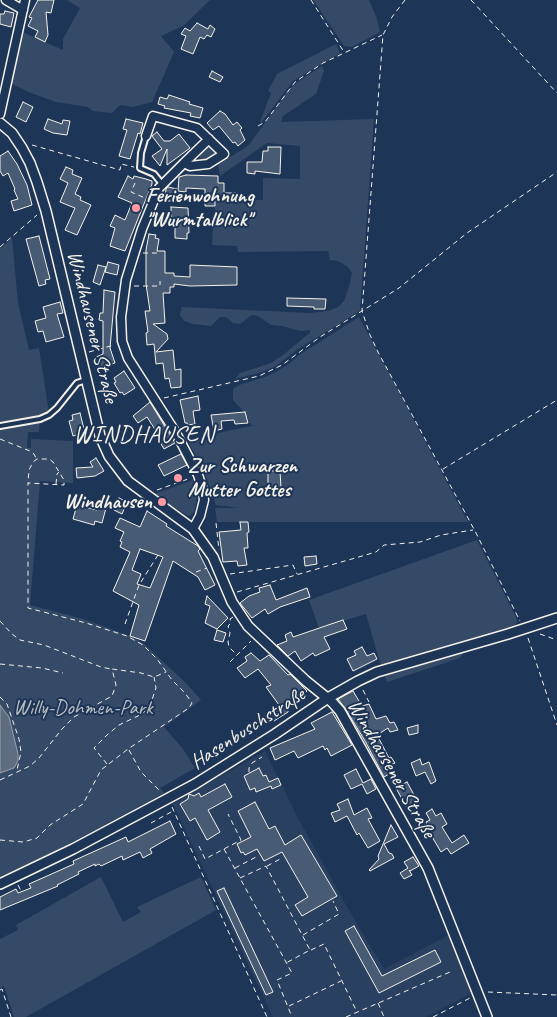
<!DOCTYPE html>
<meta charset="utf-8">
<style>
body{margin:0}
canvas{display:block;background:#1d3557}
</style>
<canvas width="557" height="1017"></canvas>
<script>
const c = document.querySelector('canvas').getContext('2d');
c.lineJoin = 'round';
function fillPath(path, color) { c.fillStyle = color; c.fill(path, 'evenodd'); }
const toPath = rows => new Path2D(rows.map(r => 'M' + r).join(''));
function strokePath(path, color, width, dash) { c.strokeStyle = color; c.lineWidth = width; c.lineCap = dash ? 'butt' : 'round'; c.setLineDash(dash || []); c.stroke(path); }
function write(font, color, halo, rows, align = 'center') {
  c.font = font + ' Caveat,sans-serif'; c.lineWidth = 4; c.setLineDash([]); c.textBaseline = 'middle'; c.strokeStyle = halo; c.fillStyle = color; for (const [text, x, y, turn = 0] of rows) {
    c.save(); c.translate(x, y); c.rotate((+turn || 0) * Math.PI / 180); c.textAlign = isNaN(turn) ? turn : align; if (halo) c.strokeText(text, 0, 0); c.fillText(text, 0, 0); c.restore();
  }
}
fillPath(toPath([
 [265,751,299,820,347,907,384,969,451,934,474,992,426,1017,273,1017,173,804]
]), '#2a4060');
fillPath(toPath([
 [67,0,210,0,183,26,161,36,174,52,152,102,132,107,120,105,112,113,93,111,88,107,56,102,31,93,10,83,22,32,63,50,63,39,80,8],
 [313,0,369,0,377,19,380,32,352,47,344,46],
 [336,44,340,53,293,81,261,123,260,122,271,93,268,91,277,74],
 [322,66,324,71,316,94,283,116,281,122,374,119,360,311,298,349,276,366,262,372,235,379,240,373,271,363,283,355,307,335,310,333,310,330,301,331,282,326,271,325,258,316,252,315,240,324,233,323,226,317,220,317,211,326,193,324,184,321,180,315,182,307,310,313,328,311,338,307,344,301,349,287,352,273,348,267,338,261,330,260,328,251,238,252,237,246,212,245,213,225,232,225,233,218,215,216,215,201,263,200,263,178,300,179,300,146,267,143,220,176,218,165,249,145,287,92,296,83],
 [207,146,213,146,217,149,217,154,216,157,204,161,200,158,200,155],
 [12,238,18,303,29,350,39,348,49,413,40,417,39,432,28,432,27,448,31,448,31,439,73,441,73,483,40,481,30,605,83,619,130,636,144,644,187,684,201,700,164,727,183,749,195,768,160,788,164,793,14,873,0,877,0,249],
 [359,317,468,522,217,522,215,508,239,508,216,505,203,468,187,440,255,425,251,425,244,412,233,400,233,389,239,385,265,377,276,372,289,364,299,355],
 [193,480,197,497,194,512,191,515,188,516,154,494],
 [477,540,516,617,517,622,513,628,507,631,381,666,366,614,319,628,309,600],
 [464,652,460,658,387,682,384,674],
 [101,877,123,922,141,912,137,907,201,877,216,910,26,1017,14,1017,4,986,0,988,0,939,18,930,16,925]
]), '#354a67');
const water = toPath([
 [0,705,9,717,18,754,18,761,14,768,0,773,0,705]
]);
fillPath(water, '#5e6d82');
strokePath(water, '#9aa2ab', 1);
const building = toPath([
 [38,0,54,0,51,13,46,12,48,35,45,42,35,37,38,31,28,26,32,18,29,17,38,0],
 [5,11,14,13,11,27,0,24,0,14,4,14,5,11],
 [197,23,208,29,210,25,215,29,211,37,207,35,204,39,200,37,193,54,181,49,186,36,181,34,185,28,190,31,197,23],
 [212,71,223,77,220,82,209,77,212,71],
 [169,95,190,102,189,104,203,108,200,118,190,116,191,113,164,108,165,106,158,104,160,97,167,99,169,95],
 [23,102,33,107,26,122,16,117,23,102],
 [220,111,225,114,233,125,237,122,242,128,240,130,245,140,238,146,235,142,233,143,219,126,213,130,207,123,220,111],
 [48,119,62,124,63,120,70,121,67,135,53,133,44,129,48,119],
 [126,119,143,123,140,134,138,133,130,159,119,156,127,130,123,129,126,119],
 [157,132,164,141,170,141,179,134,190,148,167,165,167,149,160,166,152,156,162,149,152,136,157,132],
 [268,147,281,147,280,174,255,171,255,174,247,173,247,162,262,162,263,151,268,151,268,147],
 [8,151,17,164,27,185,32,205,14,211,11,201,18,199,14,190,15,189,8,173,3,176,0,171,0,156,8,151],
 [66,167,73,170,72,174,82,178,75,194,81,197,80,200,91,205,77,235,65,230,75,208,60,202,68,183,60,179,66,167],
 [186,175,218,176,218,183,224,183,224,193,237,193,237,200,215,200,215,206,205,206,205,189,186,188,186,192,178,191,179,177,186,175],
 [128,176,133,179,134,176,146,179,152,181,152,184,125,251,110,246,115,228,110,226,115,215,125,220,132,203,118,197,128,176],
 [168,187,177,189,177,201,165,201,166,189,168,187],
 [171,207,188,208,189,233,187,233,187,239,175,238,175,221,171,221,171,207],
 [149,234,156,235,155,238,159,239,157,251,165,251,165,273,174,273,174,276,190,277,190,265,237,267,237,285,190,286,174,284,174,287,170,287,170,293,163,293,165,323,153,324,167,334,168,339,156,352,173,350,175,370,181,369,181,387,171,388,169,378,165,379,163,363,156,364,154,344,147,345,146,333,148,332,145,311,150,311,146,284,146,250,149,234],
 [39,236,50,279,45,280,46,284,39,286,26,239,39,236],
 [108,262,119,265,117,275,105,272,108,262],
 [98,265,106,267,100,285,93,282,98,265],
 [104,290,115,292,110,348,115,363,99,368,96,357,103,354,103,321,99,320,100,313,103,313,104,290],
 [287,298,326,299,325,309,314,309,314,307,287,306,287,298],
 [60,302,63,313,57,314,64,337,46,342,43,331,38,332,35,321,46,318,43,307,60,302],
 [124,371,135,388,124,395,122,392,120,393,114,383,116,382,114,378,124,371],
 [198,396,200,410,193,411,195,424,188,425,187,423,185,423,180,400,198,396],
 [150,402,175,443,164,449,154,432,156,431,147,417,138,423,133,416,150,402],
 [245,412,248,423,235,424,234,420,221,421,222,429,214,431,211,415,245,412],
 [80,413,85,433,73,436,69,421,73,420,72,415,80,413],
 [181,454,187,465,164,476,158,465,181,454],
 [96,458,104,471,95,476,77,478,76,468,93,467,90,462,96,458],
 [268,471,280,471,281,488,268,489,268,471],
 [119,498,127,502,122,514,114,510,119,498],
 [77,505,97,510,98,506,106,508,102,523,95,521,94,525,73,519,77,505],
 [147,511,167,524,166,526,198,546,200,549,198,551,215,585,205,590,198,577,173,561,145,641,130,636,139,605,113,591,130,552,120,547,122,542,120,541,124,532,115,528,120,518,140,527,147,511],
 [140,549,163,557,150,588,137,584,141,574,132,570,140,549],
 [240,522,248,522,249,532,247,533,248,548,244,548,247,565,238,566,237,561,223,562,219,532,241,530,240,522],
 [316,556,317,564,305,566,304,557,316,556],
 [270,585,276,600,307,588,310,597,280,607,268,614,265,609,252,618,240,603,249,596,260,592,259,588,270,585],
 [207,596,228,618,217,629,205,623,210,606,205,604,207,596],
 [343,620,347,629,324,637,330,649,315,656,313,653,301,661,295,651,288,656,277,645,287,641,285,635,291,632,293,637,343,620],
 [217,630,226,633,223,642,214,640,217,630],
 [362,647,367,656,374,653,377,659,353,671,347,659,356,655,354,651,362,647],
 [251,653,260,661,269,655,288,675,290,674,307,691,288,707,288,712,274,721,272,719,269,721,265,715,279,705,266,687,271,685,258,669,245,678,237,668,247,661,245,657,251,653],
 [353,691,362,706,369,704,376,719,386,716,390,723,394,722,398,730,390,732,388,728,377,735,389,758,391,757,395,763,391,765,394,771,384,777,365,741,345,708,338,699,353,691],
 [332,712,352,745,331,756,327,748,325,750,323,746,298,758,294,751,275,760,270,748,315,729,311,723,332,712],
 [418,725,418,733,409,735,407,728,418,725],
 [420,759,422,765,429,762,436,781,431,784,425,772,416,776,411,763,420,759],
 [259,768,263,776,266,775,269,782,278,778,281,785,272,789,271,786,256,792,255,788,250,790,244,776,259,768],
 [356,769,363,783,371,779,376,789,367,794,362,784,351,789,344,775,356,769],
 [407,782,419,804,408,810,396,788,407,782],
 [225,784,232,797,208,810,220,832,207,840,195,818,190,821,180,804,188,799,189,794,194,796,199,793,201,797,225,784],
 [348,799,354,815,367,808,372,818,368,819,380,841,368,848,359,833,357,835,347,816,335,822,331,813,340,810,337,804,348,799],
 [255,802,269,829,275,826,285,845,301,835,337,896,302,916,295,905,308,897,282,852,264,861,257,849,245,855,243,852,241,853,237,844,251,837,238,811,255,802],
 [432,809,436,816,441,813,447,824,442,827,452,843,464,835,469,843,451,854,447,848,441,852,425,825,427,824,426,822,430,820,426,813,432,809],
 [170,821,176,834,150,849,152,853,143,858,140,852,123,860,122,856,101,866,99,864,95,866,95,864,78,872,79,874,57,885,58,886,0,910,0,897,16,889,18,893,31,888,29,884,74,864,73,861,126,837,128,842,170,821],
 [391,825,398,837,384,844,389,853,392,854,394,858,370,871,369,870,379,859,378,856,391,825],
 [413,857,419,866,410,871,409,870,412,875,404,879,400,873,408,868,404,862,413,857],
 [224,888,273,992,266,995,217,891,224,888],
 [354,926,382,976,435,950,441,962,379,993,345,931,354,926]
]);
fillPath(building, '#485b74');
strokePath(building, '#f4f1e8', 1);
const service = toPath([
 [146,136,141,153,140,168,154,174,162,184],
 [0,426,40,419,49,415,57,408,77,383,86,380]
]);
const minor = toPath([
 [6,0,23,10],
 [0,114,25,0],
 [146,136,153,116,197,128,224,154,208,164,190,166,184,163,159,188,142,229,126,280,121,317,122,341,128,358,176,433,198,475,203,490,204,500,200,516,193,529],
 [184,163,209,139]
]);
const tertiary = toPath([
 [0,123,12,133,22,148,30,163,37,182,46,211,100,436,109,456,128,481,193,529,213,557,232,602,248,626,306,681,332,702,340,711,428,868,487,1017],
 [0,884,73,849,195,784,275,734,328,698,358,681,377,672,508,634,557,618]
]);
strokePath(service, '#f4f1e8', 8);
strokePath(minor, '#f4f1e8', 11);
strokePath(tertiary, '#f4f1e8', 12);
strokePath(toPath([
 [311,0,344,52],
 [405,0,392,17,383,35,362,311,370,335,378,352,475,531,520,621],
 [471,0,557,93],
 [258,126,265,122,295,82,323,63,382,35],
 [32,145,120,170,121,164,134,167],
 [135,183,131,192,145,198],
 [0,247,37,215],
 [143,253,160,253],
 [134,286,160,286,160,281],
 [89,352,114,345],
 [92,362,97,365],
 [164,398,259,376,282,365,320,337,399,288,467,233,557,172],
 [0,439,30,451,34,454,36,458],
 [443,469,557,400],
 [56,484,57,474,59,472],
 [157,490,191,478],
 [216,523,219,550],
 [196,572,207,568],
 [230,574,293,565,297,574],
 [237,592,376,552,384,545,420,542,441,535,473,530],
 [233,617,230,619,231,623,228,626,230,633,228,642,229,647,237,655],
 [0,621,12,634,20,640,44,645,101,667,111,669],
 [125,624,139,585,158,555],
 [540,634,557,640],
 [528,638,557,725],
 [230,662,251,641],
 [0,664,42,668,63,673],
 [363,690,369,702],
 [0,697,7,704,19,739,21,752,17,770],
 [129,750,141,772,161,792],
 [107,764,94,748,107,735,119,725,138,716,147,710,152,700,156,688,154,677],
 [249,772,249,768,252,763,262,757],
 [0,780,30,766,39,758,62,729,74,717,112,696,116,685,112,669,141,673,154,677,166,672],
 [172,807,267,1017],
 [151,823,173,811],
 [0,840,23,842,37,838,50,825,83,804,101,770,128,749,189,708,192,703,185,693,172,680,157,659,143,645,127,636,86,623,28,608,28,483,64,485,64,480,53,462,49,459,37,459,33,462,29,470,28,483],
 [199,846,205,859,241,840,228,814],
 [224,849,292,973,277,980,292,1017],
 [267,866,282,858],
 [235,868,258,856],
 [240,878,266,866,310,950,286,963],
 [18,885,21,891],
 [303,935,339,914,333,901],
 [311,950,324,944,357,1012],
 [0,990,2,989,11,1017],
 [488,992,557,995],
 [378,1003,384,1017],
 [289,1006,341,981],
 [346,1017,450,972],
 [433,1017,470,998]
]), '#f4f1e8', 1, [5, 4]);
strokePath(service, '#1d3557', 4);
strokePath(minor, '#1d3557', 8);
strokePath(tertiary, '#1d3557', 9);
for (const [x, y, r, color] of [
 [136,208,5,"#ff9aa2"],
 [178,478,5,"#ff9aa2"],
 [162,502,5,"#ff9aa2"]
]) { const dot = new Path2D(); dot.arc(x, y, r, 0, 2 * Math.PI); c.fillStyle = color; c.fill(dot); strokePath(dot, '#1d3557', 2); }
write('bold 21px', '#f4f1e8', '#1d3557', [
 ["Ferienwohnung",146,196],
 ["\"Wurmtalblick\"",146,220],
 ["Zur Schwarzen",188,466],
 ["Mutter Gottes",188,490],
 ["Windhausen",152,502,"right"]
], 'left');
write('21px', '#f4f1e8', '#1d3557', [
 ["Windhausener Straße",92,327,76],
 ["Hasenbuschstraße",248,729,-33],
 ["Windhausener Straße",391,769,60]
]);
write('21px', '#bbbfc1', '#1d3557', [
 ["Willy-Dohmen-Park",83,708]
]);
c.letterSpacing = '1px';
write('24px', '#f4f1e8', '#1d3557', [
 ["WINDHAUSEN",144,436]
]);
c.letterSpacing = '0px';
</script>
